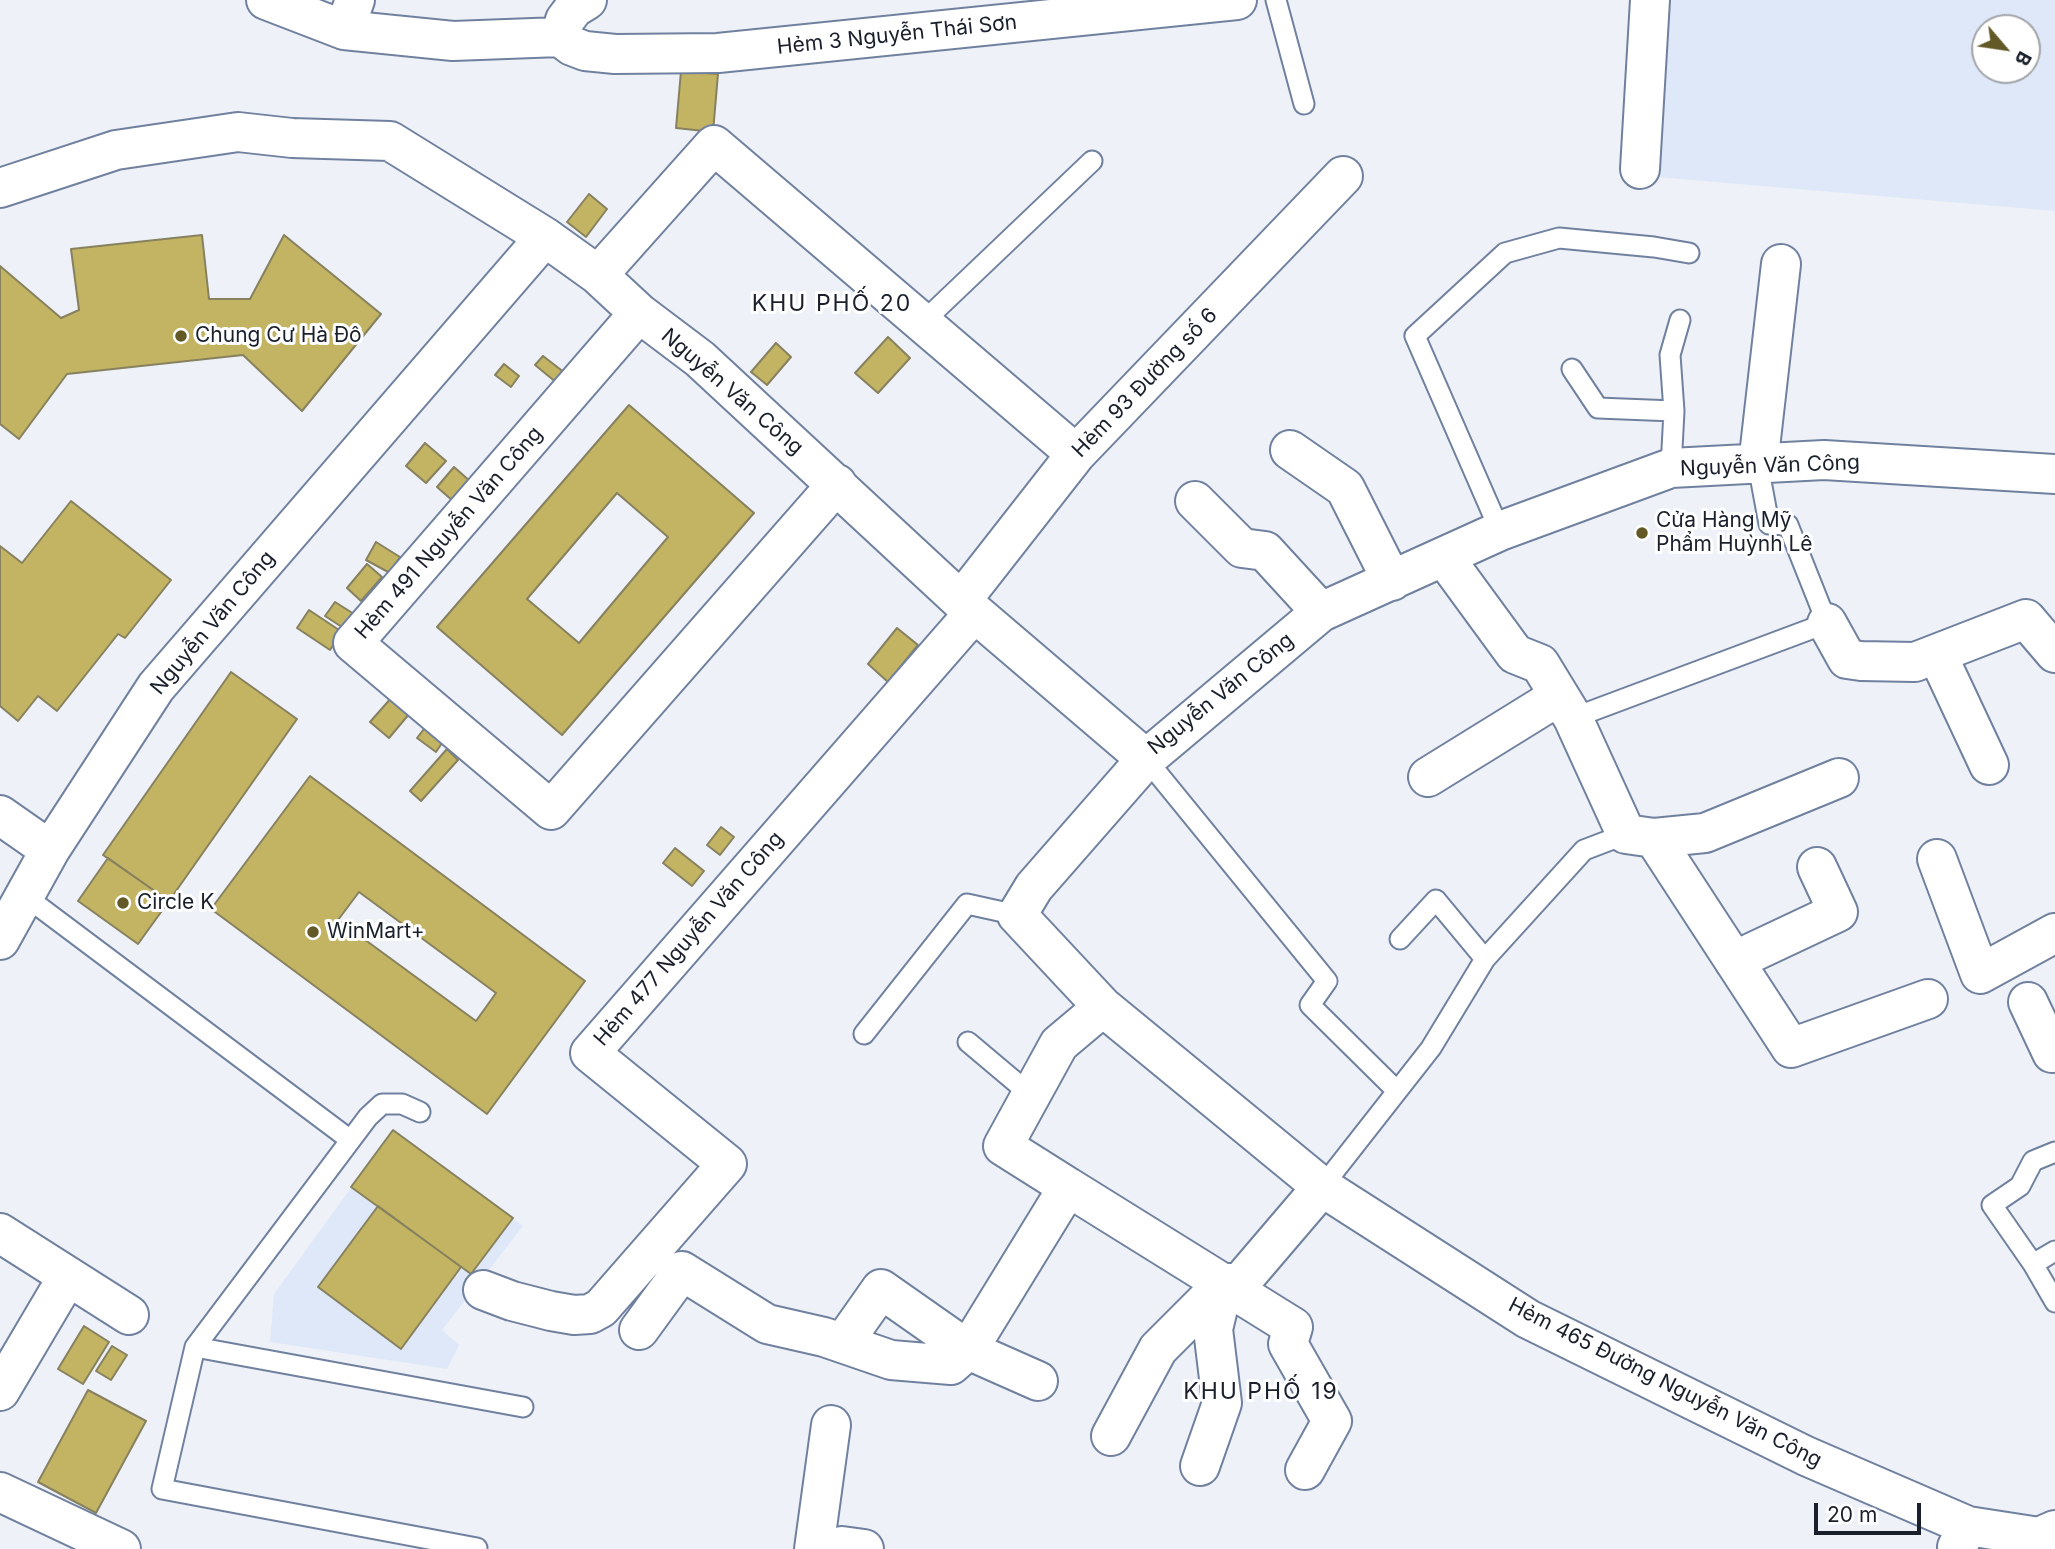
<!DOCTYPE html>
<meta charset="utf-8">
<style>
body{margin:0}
#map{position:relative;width:2055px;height:1549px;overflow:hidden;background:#eef2f8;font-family:Inter,sans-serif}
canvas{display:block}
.north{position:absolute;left:1971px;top:14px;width:70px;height:70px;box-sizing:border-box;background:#fff;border:2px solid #a3a5aa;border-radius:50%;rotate:119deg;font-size:19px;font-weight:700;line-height:28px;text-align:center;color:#191f2b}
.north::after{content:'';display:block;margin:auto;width:24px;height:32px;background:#625926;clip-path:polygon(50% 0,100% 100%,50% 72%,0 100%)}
.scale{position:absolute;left:1814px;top:1503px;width:107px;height:32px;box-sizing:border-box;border:4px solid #191f2b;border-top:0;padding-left:9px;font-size:21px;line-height:24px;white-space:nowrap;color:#191f2b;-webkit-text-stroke:5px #fff;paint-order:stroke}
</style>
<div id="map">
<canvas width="2055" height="1549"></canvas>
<div class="north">B</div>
<div class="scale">20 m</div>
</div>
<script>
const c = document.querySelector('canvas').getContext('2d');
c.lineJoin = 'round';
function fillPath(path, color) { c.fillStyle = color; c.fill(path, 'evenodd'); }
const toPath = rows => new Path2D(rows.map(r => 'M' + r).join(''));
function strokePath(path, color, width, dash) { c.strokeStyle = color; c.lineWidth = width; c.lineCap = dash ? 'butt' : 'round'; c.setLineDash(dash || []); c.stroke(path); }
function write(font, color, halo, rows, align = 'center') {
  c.font = font + ' Inter,sans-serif'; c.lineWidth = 6; c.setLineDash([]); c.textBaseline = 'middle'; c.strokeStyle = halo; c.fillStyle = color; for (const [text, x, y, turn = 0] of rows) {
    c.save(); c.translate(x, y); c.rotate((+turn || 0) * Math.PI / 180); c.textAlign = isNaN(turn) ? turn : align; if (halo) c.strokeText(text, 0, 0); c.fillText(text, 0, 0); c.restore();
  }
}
fillPath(toPath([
 [1668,0,2055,0,2055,211,1656,177],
 [1985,28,2027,28,2027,70,1985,70],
 [393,1130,523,1226,442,1330,459,1345,447,1369,270,1342,274,1294]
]), '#dfe8f8');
const building = toPath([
 [681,71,718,74,713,132,676,128,681,71],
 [589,194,607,209,586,237,567,222,589,194],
 [202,235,209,299,250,299,284,235,381,314,302,411,243,355,67,374,19,439,0,424,0,266,61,318,79,310,71,249,202,235],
 [888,337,910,358,878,393,855,373,888,337],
 [776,343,791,357,767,385,751,372,776,343],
 [543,356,565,373,557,383,535,365,543,356],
 [504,364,519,376,511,387,495,375,504,364],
 [629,405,754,513,562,735,437,627,629,405],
 [617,493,668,537,579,643,527,599,617,493],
 [425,443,446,461,426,483,406,466,425,443],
 [454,467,471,482,454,502,437,487,454,467],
 [71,501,171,580,125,638,118,634,57,711,38,696,18,721,0,706,0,546,22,563,71,501],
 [376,542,400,557,390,573,366,560,376,542],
 [367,564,382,577,361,601,347,588,367,564],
 [335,602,354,614,345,629,325,616,335,602],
 [309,610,342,632,330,650,297,628,309,610],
 [897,628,918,645,888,682,868,664,897,628],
 [231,672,297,719,169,901,103,855,231,672],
 [392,697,410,713,389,738,370,722,392,697],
 [430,721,448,734,436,752,417,738,430,721],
 [447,749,458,760,421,801,410,791,447,749],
 [310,776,585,981,487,1114,211,909,310,776],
 [359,892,496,993,476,1021,338,920,359,892],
 [721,827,734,837,720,855,707,845,721,827],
 [675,848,704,871,692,886,663,863,675,848],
 [108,858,169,901,138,944,78,901,108,858],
 [393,1130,513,1218,471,1274,351,1187,393,1130],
 [378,1206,461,1267,401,1349,318,1287,378,1206],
 [84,1326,109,1342,83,1384,58,1369,84,1326],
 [112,1346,127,1355,111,1380,96,1371,112,1346],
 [88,1390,146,1421,96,1513,38,1482,88,1390]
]);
fillPath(building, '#c2b462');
strokePath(building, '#87815f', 2);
const lane = toPath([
 [1276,0,1304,104],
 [923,322,1092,161],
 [1572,369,1598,408,1674,411],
 [1671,468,1674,411,1670,355,1680,320],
 [1500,531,1415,336,1505,253,1559,238,1654,247,1689,253],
 [1573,718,1827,623,1788,525,1769,524,1758,465],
 [1146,759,1327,981,1310,1005,1397,1091],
 [25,896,349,1139],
 [1400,939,1436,900,1485,959],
 [864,1034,967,904,1017,915],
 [968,1042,1031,1095],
 [420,1112,402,1104,382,1104,368,1117,195,1347,162,1489,477,1548],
 [2055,1152,2033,1161,2020,1186,1992,1205,2033,1264,2055,1302],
 [1322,1187,1431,1048,1485,959,1584,850,1626,834],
 [2033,1264,2055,1251],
 [195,1347,523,1407]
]);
const street = toPath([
 [266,0,344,30,453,41,560,37],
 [344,30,355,0],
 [560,37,572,46,585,51,615,54,718,53,1237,0],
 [560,37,565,20,574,8,587,0],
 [1640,169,1650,0],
 [0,188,116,150,238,132,292,138,390,141,545,237,598,275,639,313,700,359,961,601,1146,759,1321,612,1500,531,1671,468,1824,460,2055,474],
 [598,275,714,145,1076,454],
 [639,313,353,643,551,810,837,484],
 [1290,450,1345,488,1392,581],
 [1758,465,1781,264],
 [1195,501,1242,548,1265,551,1321,612],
 [1444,557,1515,654,1540,664,1573,718,1626,834,1654,838,1791,1048,1928,999],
 [961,601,1076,454,1343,176],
 [1827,623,1847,659,1861,661,1915,662,2026,619,2055,653],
 [1937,654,1989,765],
 [1146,759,1034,887,1017,915,1103,1007,1322,1187,1528,1319,1806,1456,1968,1526],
 [1428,777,1559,696],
 [0,815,50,850],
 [1654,838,1705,833,1839,778],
 [1937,859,1980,974,2055,933],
 [0,940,50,850,156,687,545,237],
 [1734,961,1838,912,1817,867],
 [2028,1002,2052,1053,2055,1052],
 [1068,1187,1293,1327,1288,1344,1332,1421,1305,1470],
 [0,1233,129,1315],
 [483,1290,512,1301,551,1311,574,1315,590,1314,601,1308,727,1164,590,1053,974,613],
 [639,1330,682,1271,767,1324,824,1337,891,1360,951,1365,968,1350,1068,1187,1003,1146,1059,1044,1103,1007],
 [843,1343,881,1289,968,1350,1038,1381],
 [0,1391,68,1276],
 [1111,1436,1158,1349,1224,1283,1240,1283,1322,1187],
 [1200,1466,1222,1403,1213,1329,1224,1283],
 [0,1492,121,1549],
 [1957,1547,1968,1526,2039,1537,2055,1530],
 [814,1549,831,1425],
 [832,1549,842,1546,864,1549]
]);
strokePath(lane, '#70819f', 23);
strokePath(street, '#70819f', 42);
strokePath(lane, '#fff', 19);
strokePath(street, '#fff', 38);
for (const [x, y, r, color] of [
 [181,336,7,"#625926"],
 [1642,533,7,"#625926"],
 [123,903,7,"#625926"],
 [313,932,7,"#625926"]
]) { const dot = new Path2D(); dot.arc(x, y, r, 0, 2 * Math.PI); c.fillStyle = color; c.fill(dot); strokePath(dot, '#fff', 2.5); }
write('21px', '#191f2b', '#fff', [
 ["Hẻm 3 Nguyễn Thái Sơn",897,35,-6],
 ["Hẻm 93 Đường số 6",1145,383,-46],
 ["Nguyễn Văn Công",732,392,41],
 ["Nguyễn Văn Công",1770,466,-2],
 ["Hẻm 491 Nguyễn Văn Công",449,533,-49],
 ["Nguyễn Văn Công",213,623,-50],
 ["Nguyễn Văn Công",1221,694,-39],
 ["Hẻm 477 Nguyễn Văn Công",689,939,-49],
 ["Hẻm 465 Đường Nguyễn Văn Công",1665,1383,27]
]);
write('21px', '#191f2b', '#fff', [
 ["Chung Cư Hà Đô",195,336],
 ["Cửa Hàng Mỹ",1656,521],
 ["Phẩm Huỳnh Lê",1656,545],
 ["Circle K",137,903],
 ["WinMart+",327,932]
], 'left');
c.letterSpacing = '2px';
write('23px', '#191f2b', '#fff', [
 ["KHU PHỐ 20",832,304],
 ["KHU PHỐ 19",1261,1392]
]);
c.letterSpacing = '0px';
</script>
